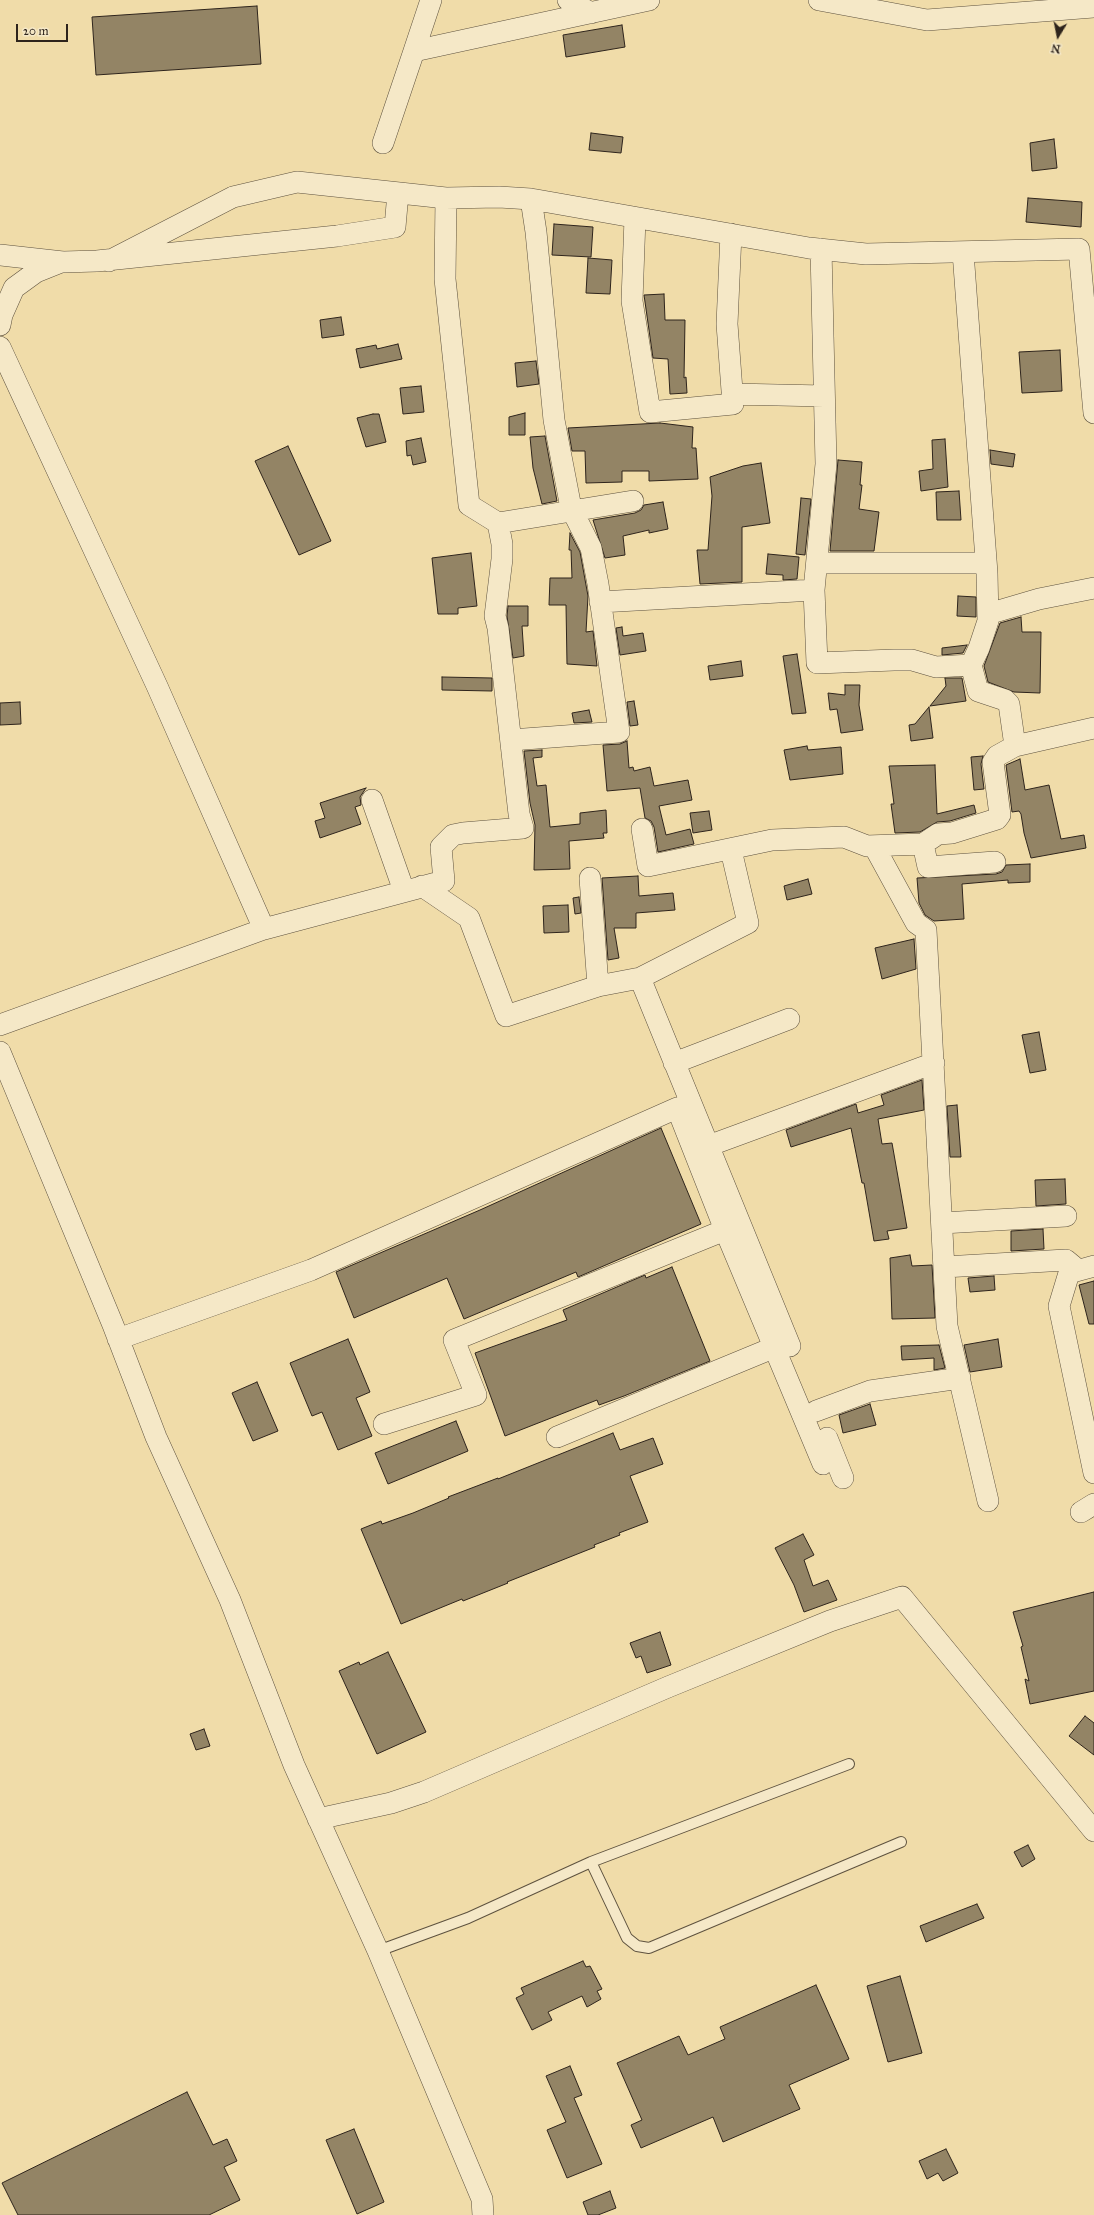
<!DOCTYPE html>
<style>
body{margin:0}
#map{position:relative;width:1094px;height:2215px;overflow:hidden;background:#f0dca9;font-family:"IM FELL Great Primer",serif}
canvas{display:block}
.north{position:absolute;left:1038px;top:16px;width:40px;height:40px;-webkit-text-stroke:3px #f5e8c7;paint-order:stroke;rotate:190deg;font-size:11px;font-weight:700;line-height:16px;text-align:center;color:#2e241c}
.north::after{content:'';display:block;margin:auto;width:14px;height:18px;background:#2e241c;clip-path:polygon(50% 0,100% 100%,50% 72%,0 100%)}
.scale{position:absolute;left:16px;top:24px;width:52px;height:18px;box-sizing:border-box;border:2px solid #2e241c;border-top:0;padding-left:5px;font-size:12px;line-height:14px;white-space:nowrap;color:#2e241c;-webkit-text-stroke:3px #f5e8c7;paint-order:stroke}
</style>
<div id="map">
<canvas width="1094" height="2215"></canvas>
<div class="north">N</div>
<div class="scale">20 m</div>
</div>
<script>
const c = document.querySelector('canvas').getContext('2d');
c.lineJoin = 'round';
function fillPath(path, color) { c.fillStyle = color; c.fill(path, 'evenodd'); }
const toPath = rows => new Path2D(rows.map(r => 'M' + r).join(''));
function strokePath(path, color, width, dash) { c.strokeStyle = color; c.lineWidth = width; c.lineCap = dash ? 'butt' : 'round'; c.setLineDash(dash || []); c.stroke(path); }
const building = toPath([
 [257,6,261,64,96,75,92,17,257,6],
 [622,25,625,47,566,57,563,35,622,25],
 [591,133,623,137,621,153,589,150,591,133],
 [1054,139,1057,168,1032,171,1030,143,1054,139],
 [1028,198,1082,202,1081,227,1026,222,1028,198],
 [554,224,593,227,591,257,552,255,554,224],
 [588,258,612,260,610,294,586,293,588,258],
 [664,294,665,320,685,320,684,378,686,377,687,393,670,394,668,359,653,358,644,295,664,294],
 [341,317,344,335,322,338,320,320,341,317],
 [398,344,402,359,360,368,356,349,376,345,377,349,398,344],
 [1060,350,1062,391,1022,393,1019,352,1060,350],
 [536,361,539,384,517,387,515,363,536,361],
 [421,386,424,412,403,414,400,388,421,386],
 [525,413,525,435,509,435,509,417,525,413],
 [373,414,379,414,386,442,366,447,357,418,373,414],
 [660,423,693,427,692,448,696,448,698,479,649,481,649,471,622,471,622,482,586,483,585,451,572,451,568,428,660,423],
 [545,436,557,501,542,504,533,468,530,437,545,436],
 [421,438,426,462,413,465,411,455,407,456,406,441,421,438],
 [945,439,948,487,921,491,919,471,933,469,932,440,945,439],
 [288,446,331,541,299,555,255,461,288,446],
 [990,450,1015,454,1013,467,991,464,990,450],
 [838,460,862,462,860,485,862,485,859,509,879,512,874,551,830,551,838,460],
 [761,463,770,523,742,527,742,582,700,584,697,550,708,550,712,496,710,477,743,466,761,463],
 [959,491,961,520,937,520,936,492,959,491],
 [801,498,811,499,805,555,796,554,801,498],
 [663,502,668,529,649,533,649,530,623,536,625,555,605,558,593,520,635,513,641,510,644,505,663,502],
 [570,533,580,552,588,596,586,632,593,631,597,666,567,664,566,605,549,605,550,578,572,578,571,550,569,550,570,533],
 [471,553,477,606,458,608,458,614,438,614,432,558,471,553],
 [768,554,799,557,797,579,783,580,783,575,766,574,768,554],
 [958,596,976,597,976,617,957,616,958,596],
 [508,606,528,606,528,626,522,626,524,656,513,658,507,616,508,606],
 [1021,617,1022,632,1041,632,1040,693,1014,692,988,682,984,666,1000,623,1021,617],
 [622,627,623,636,643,633,646,651,620,655,616,628,622,627],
 [967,645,963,653,942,655,942,648,967,645],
 [797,654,806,713,792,714,783,656,797,654],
 [741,661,743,676,710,680,708,666,741,661],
 [442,677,492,678,492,691,442,690,442,677],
 [945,678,962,678,966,701,930,706,946,686,945,678],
 [845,685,860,685,859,705,863,730,841,733,837,709,830,710,828,693,845,695,845,685],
 [634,701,638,725,630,726,627,702,634,701],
 [20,702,21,724,0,725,0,703,20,702],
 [929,707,933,738,911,741,909,725,915,724,929,707],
 [589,710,592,722,574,723,572,713,589,710],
 [627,741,629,768,633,767,634,771,650,767,654,786,688,780,692,800,659,806,666,835,690,829,694,844,658,852,654,827,651,821,645,818,640,788,607,791,603,745,620,744,627,741],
 [807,746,808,750,841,747,843,774,790,780,784,750,807,746],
 [542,750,542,757,533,758,537,786,546,785,550,827,580,824,580,813,606,810,607,833,603,833,604,838,569,841,570,869,534,870,535,825,530,803,524,751,542,750],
 [983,756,981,764,984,789,974,790,971,757,983,756],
 [1020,759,1025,790,1049,785,1061,839,1084,835,1086,848,1031,858,1024,833,1021,814,1019,811,1012,812,1006,765,1020,759],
 [935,765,937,814,974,805,976,813,950,821,937,822,920,832,895,833,891,804,894,804,889,766,935,765],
 [366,788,360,797,361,805,355,807,361,824,320,838,315,821,325,818,320,803,366,788],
 [709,811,712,830,693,833,690,813,709,811],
 [1030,864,1030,882,1008,883,1008,880,962,884,964,919,934,921,925,915,919,903,917,878,996,874,1002,872,1006,865,1030,864],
 [638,876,639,896,673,893,675,910,636,913,636,928,614,928,619,958,608,960,602,878,638,876],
 [808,879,812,894,787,900,784,886,808,879],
 [579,897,581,913,575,914,573,898,579,897],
 [568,905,569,932,544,933,543,906,568,905],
 [914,939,916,969,882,979,875,948,914,939],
 [1039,1032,1046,1070,1030,1073,1022,1035,1039,1032],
 [922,1080,924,1110,878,1119,882,1144,892,1143,907,1228,887,1231,889,1239,874,1241,864,1183,862,1183,851,1128,791,1147,786,1130,856,1104,858,1113,884,1105,881,1095,922,1080],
 [957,1105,961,1157,950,1157,947,1106,957,1105],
 [661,1128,701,1224,578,1277,576,1272,464,1319,447,1278,354,1318,336,1272,480,1210,661,1128],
 [1065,1179,1066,1204,1036,1206,1035,1180,1065,1179],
 [1043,1229,1044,1249,1011,1251,1011,1231,1043,1229],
 [910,1255,912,1266,932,1265,935,1318,892,1319,890,1258,910,1255],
 [672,1267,710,1361,624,1396,599,1405,597,1400,505,1436,475,1353,567,1320,563,1310,645,1275,646,1278,672,1267],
 [994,1276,995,1290,970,1292,968,1278,994,1276],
 [1094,1281,1094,1324,1089,1324,1079,1285,1094,1281],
 [348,1339,370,1392,356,1398,372,1436,338,1450,322,1412,312,1416,290,1363,348,1339],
 [998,1339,1002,1367,970,1372,964,1345,998,1339],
 [939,1345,945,1368,934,1370,934,1358,902,1360,901,1346,939,1345],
 [257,1382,278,1431,253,1441,232,1393,257,1382],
 [870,1404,876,1425,843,1433,839,1415,870,1404],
 [456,1421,468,1451,388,1484,375,1453,456,1421],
 [613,1433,620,1450,653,1438,663,1464,630,1476,648,1522,619,1533,620,1535,594,1545,595,1547,507,1582,508,1583,463,1601,462,1599,401,1624,361,1529,381,1521,382,1524,413,1513,449,1498,448,1497,498,1478,498,1479,613,1433],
 [803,1534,814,1555,804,1560,813,1586,828,1580,837,1600,804,1612,794,1585,775,1548,803,1534],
 [1094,1592,1094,1691,1030,1704,1025,1679,1029,1681,1021,1647,1023,1646,1013,1612,1094,1592],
 [660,1632,671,1665,647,1673,641,1656,636,1658,630,1643,660,1632],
 [388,1652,426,1732,377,1754,339,1671,359,1662,360,1665,388,1652],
 [1085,1716,1094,1723,1094,1755,1069,1736,1085,1716],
 [204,1729,210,1746,196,1750,190,1734,204,1729],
 [1028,1845,1035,1859,1022,1867,1014,1852,1028,1845],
 [977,1904,984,1918,926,1942,920,1926,977,1904],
 [583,1961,586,1967,590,1966,602,1989,597,1991,601,1999,587,2007,582,1996,548,2012,552,2020,532,2030,516,1998,524,1994,521,1988,583,1961],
 [900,1976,922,2053,888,2062,867,1986,900,1976],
 [816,1985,849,2059,789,2085,800,2109,723,2142,713,2117,641,2148,631,2125,642,2120,617,2063,679,2036,688,2055,725,2039,720,2027,816,1985],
 [570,2066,582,2095,574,2098,602,2164,567,2178,547,2130,566,2122,546,2076,570,2066],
 [187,2092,213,2145,227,2139,237,2161,224,2167,240,2200,209,2215,18,2215,2,2183,187,2092],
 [354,2129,384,2202,357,2214,326,2140,354,2129],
 [946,2149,958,2173,943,2181,938,2173,927,2179,919,2161,946,2149],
 [610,2191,616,2208,598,2215,588,2215,583,2202,610,2191]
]);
fillPath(building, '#938465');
strokePath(building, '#2e241c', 1);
const lane = toPath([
 [591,1862,627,1938,637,1946,649,1948,901,1842],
 [378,1951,468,1918,591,1862,849,1764]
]);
const street = toPath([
 [568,0,591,13],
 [819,0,927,20,1094,7],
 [414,51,431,0],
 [383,143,414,51,649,0],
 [446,198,445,279,469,505,498,523,633,501],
 [635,218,632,301,650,412,733,404,727,324,731,234],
 [0,255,63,262,97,261,337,236,395,227,398,193],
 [109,261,233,197,297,182,446,198,499,197,531,199,809,248,866,254,1079,249,1094,413],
 [0,325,2,315,14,288,36,272,61,262],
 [0,347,157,686,264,929],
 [732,394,824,396],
 [817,563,986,563],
 [814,590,826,464,821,249],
 [600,602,814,590,817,663,894,660,912,660,936,667,971,665],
 [988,614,1039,599,1094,588],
 [511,740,619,732,598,584,591,548,571,508,554,420,536,232,531,199],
 [1015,746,1094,728],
 [372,800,404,891],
 [642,829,648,866,772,840,844,837,867,846,923,844,938,834,952,833,997,819,1000,815,993,762,997,756,1015,746,1009,704,1005,700,978,691,971,665,979,648,988,621,987,573,963,252],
 [923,844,928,867,995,862],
 [874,846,916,923,926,930,947,1326,988,1501],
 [590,878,598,986],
 [422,886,469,918,506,1016,598,986,640,978,748,923,731,850],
 [640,978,790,1346],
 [0,1025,264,929,444,881,441,847,453,835,463,833,523,828,519,814,498,628,495,616,502,559,502,544,498,523],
 [0,1052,113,1325,156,1437,230,1600,294,1765,378,1951,482,2199,483,2215],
 [674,1063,789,1019],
 [708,1146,934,1063],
 [942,1223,1066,1216],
 [1094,1266,1069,1273,1059,1306,1094,1473],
 [944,1267,1066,1260,1078,1270],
 [118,1339,311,1270,677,1108,725,1230],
 [816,1411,870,1391,960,1378],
 [384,1424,476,1395,454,1340,725,1230,823,1464],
 [557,1437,775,1347],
 [827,1438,843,1478],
 [1081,1512,1094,1504],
 [318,1819,391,1803,424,1792,668,1687,830,1621,902,1597,1094,1831]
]);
strokePath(lane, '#5e523f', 12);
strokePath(street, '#5e523f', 22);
strokePath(lane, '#f5e8c7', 10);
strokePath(street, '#f5e8c7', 21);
</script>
